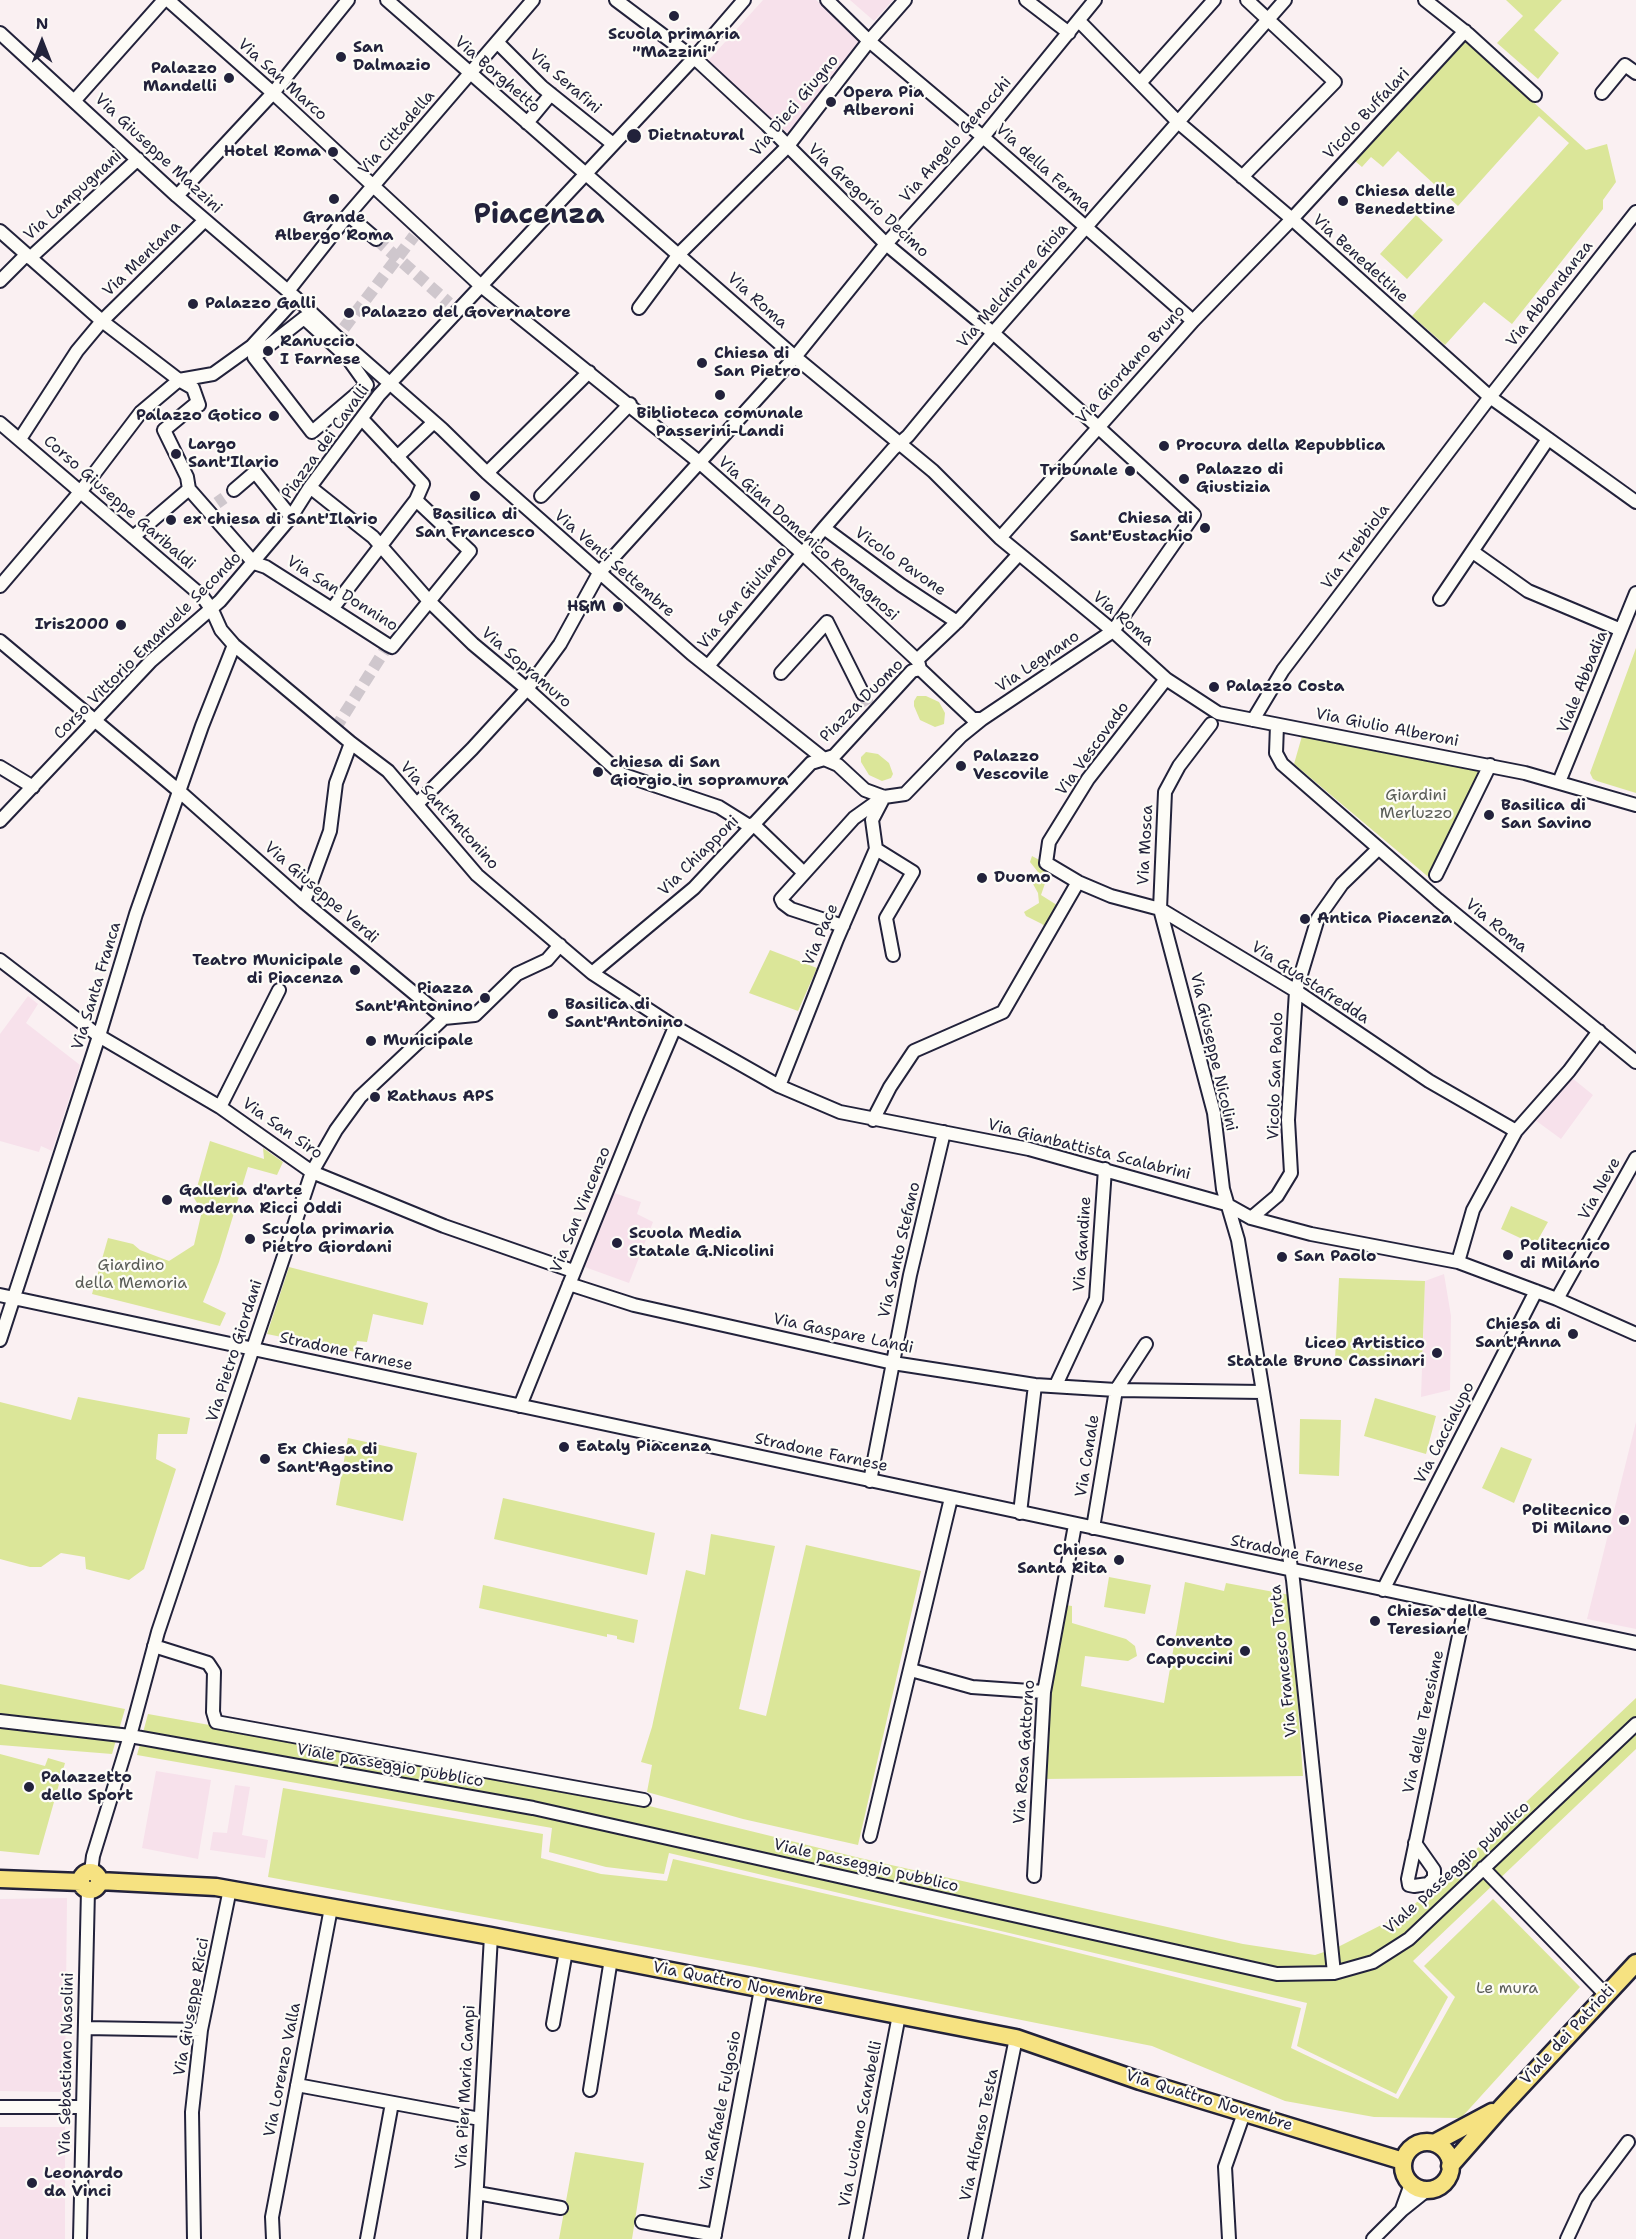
<!DOCTYPE html>
<style>
body{margin:0}
#map{position:relative;width:1636px;height:2239px;overflow:hidden;background:#faf0f2;font-family:"Shantell Sans",sans-serif}
canvas{display:block}
.north{position:absolute;left:12px;top:12px;width:60px;height:60px;-webkit-text-stroke:4px #fdfcf7;paint-order:stroke;rotate:0deg;font-size:16px;font-weight:700;line-height:24px;text-align:center;color:#22223b}
.north::after{content:'';display:block;margin:auto;width:21px;height:27px;background:#22223b;clip-path:polygon(50% 0,100% 100%,50% 72%,0 100%)}
</style>
<div id="map">
<canvas width="1636" height="2239"></canvas>
<div class="north">N</div>
</div>
<script>
const c = document.querySelector('canvas').getContext('2d');
c.lineJoin = 'round';
function fillPath(path, color) { c.fillStyle = color; c.fill(path, 'evenodd'); }
const toPath = rows => new Path2D(rows.map(r => 'M' + r).join(''));
function strokePath(path, color, width, dash) { c.strokeStyle = color; c.lineWidth = width; c.lineCap = dash ? 'butt' : 'round'; c.setLineDash(dash || []); c.stroke(path); }
function write(font, color, halo, rows, align = 'center') {
  c.font = font + ' "Shantell Sans",sans-serif'; c.lineWidth = 4.5; c.setLineDash([]); c.textBaseline = 'middle'; c.strokeStyle = halo; c.fillStyle = color; for (const [text, x, y, turn = 0] of rows) {
    c.save(); c.translate(x, y); c.rotate((+turn || 0) * Math.PI / 180); c.textAlign = isNaN(turn) ? turn : align; if (halo) c.strokeText(text, 0, 0); c.fillText(text, 0, 0); c.restore();
  }
}
fillPath(toPath([
 [763,0,816,0,864,43,790,135,706,63],
 [850,0,893,0,874,21],
 [28,996,38,1004,26,1023,80,1065,52,1151,41,1146,39,1152,0,1141,0,1034],
 [1566,1073,1593,1095,1561,1139,1531,1117],
 [611,1192,641,1202,637,1214,653,1222,629,1283,582,1266],
 [1444,1274,1451,1316,1450,1390,1421,1397,1425,1281],
 [1636,1422,1636,1629,1587,1619],
 [156,1771,211,1780,198,1859,142,1848],
 [235,1785,250,1787,242,1835,268,1840,265,1858,210,1850,213,1832,227,1833],
 [67,1898,65,2092,0,2091,0,1899],
 [0,2127,65,2127,65,2239,0,2239]
]), '#f7e1eb');
fillPath(toPath([
 [1506,0,1562,0,1534,30,1559,53,1538,79,1497,43,1523,16],
 [1465,40,1586,150,1607,144,1616,182,1603,200,1603,209,1512,324,1484,302,1445,345,1412,316,1569,143,1539,116,1458,206,1398,151,1383,167,1371,157,1362,167,1355,161],
 [1416,215,1443,240,1407,279,1380,254],
 [1636,648,1636,793,1597,781,1593,779,1590,773],
 [917,696,926,696,939,702,945,713,944,724,935,727,920,720,914,706,914,701],
 [1302,736,1484,771,1432,880,1294,764],
 [866,752,878,754,889,763,893,774,891,778,882,781,869,775,861,762,861,757],
 [1032,856,1045,863,1049,872,1041,895,1060,907,1048,930,1042,924,1026,916,1024,912,1039,903,1038,893,1033,884,1038,872,1030,862],
 [770,950,817,968,798,1011,749,993],
 [210,1141,264,1159,263,1148,283,1162,277,1175,248,1167,219,1262,203,1302,226,1313,220,1326,92,1294,108,1238,133,1244,140,1250,169,1261,194,1245,202,1211,194,1198],
 [1511,1206,1548,1222,1535,1245,1501,1229],
 [289,1267,428,1303,423,1325,373,1314,367,1342,357,1341,355,1352,267,1334],
 [1339,1278,1425,1281,1422,1363,1335,1360],
 [78,1397,190,1418,187,1434,158,1434,156,1459,176,1469,144,1569,129,1580,86,1569,85,1557,61,1553,41,1567,30,1567,0,1559,0,1402,71,1420],
 [1375,1398,1436,1416,1426,1454,1364,1436],
 [1300,1419,1341,1420,1339,1476,1299,1474],
 [348,1438,417,1453,403,1521,336,1505],
 [1501,1447,1532,1459,1514,1503,1482,1488],
 [503,1498,655,1533,647,1575,494,1539],
 [711,1534,775,1546,739,1709,766,1716,806,1545,921,1571,858,1845,743,1819,647,1792,652,1765,641,1762,652,1727,686,1570,705,1575],
 [1109,1577,1151,1585,1145,1614,1104,1607],
 [1185,1582,1224,1591,1226,1583,1290,1595,1303,1776,1042,1779,1048,1692,1065,1605,1072,1606,1072,1623,1126,1639,1135,1646,1137,1656,1128,1661,1085,1656,1081,1686,1164,1703],
 [483,1585,638,1620,634,1643,617,1639,617,1636,607,1634,607,1637,479,1608],
 [0,1684,125,1709,112,1754,0,1745],
 [1636,1698,1636,1749,1413,1961,1448,1997,1396,2094,1297,2046,1307,2003,669,1853,664,1874,606,1867,549,1852,552,1828,137,1755,148,1714,405,1760,580,1789,860,1858,1243,1944,1315,1955,1336,1948,1403,1914,1452,1872],
 [0,1754,45,1766,48,1758,65,1763,39,1855,0,1851],
 [283,1788,543,1834,541,1858,601,1874,667,1881,673,1859,998,1933,1301,2008,1291,2048,1398,2099,1455,1997,1424,1966,1493,1899,1580,1987,1461,2118,1374,2117,1285,2101,1152,2046,755,1967,268,1877],
 [575,2152,644,2163,632,2239,559,2239]
]), '#dbe699');
strokePath(toPath([
 [376,239,449,303],
 [344,328,414,236],
 [217,503,224,498],
 [863,694,869,705],
 [335,729,388,645]
]), '#cfc7cd', 12, [12, 6]);
const minor = toPath([
 [168,0,273,93,480,285,699,462,802,553,917,660],
 [387,0,795,357,933,471,1000,538,1113,631,1166,679,1218,713,1525,773,1636,805],
 [827,0,869,41,983,137,1193,321],
 [1026,0,1069,33],
 [1425,0,1468,34,1535,95],
 [1079,21,1179,123,1292,219,1490,397,1636,502],
 [0,33,177,196,296,298,337,337,442,429,487,473,692,654,824,759,838,765,865,790,884,797,905,794,961,736,982,719,1113,631,1194,515,1098,427,993,333,886,244,767,125,700,63,616,0],
 [497,42,542,87,613,144],
 [1140,83,1214,0],
 [1602,93,1625,65,1636,73],
 [75,100,164,0],
 [527,123,551,94],
 [1242,177,1335,82,1247,0],
 [177,196,273,93,348,0],
 [348,215,376,239],
 [0,231,102,321,179,380,193,388,199,405],
 [30,258,138,159],
 [0,281,26,255],
 [288,291,348,215,533,0],
 [639,308,679,254,787,147,869,41,905,0],
 [304,318,347,357,367,385,312,432,254,357,304,318],
 [362,419,423,484,416,500],
 [0,423,202,596,212,610,221,630,234,645,351,743,388,771,477,875,592,973,675,1027,779,1086,840,1112,1029,1149,1226,1204,1251,1218,1311,1234,1458,1262,1557,1299,1636,1334],
 [20,439,77,351,102,321,205,220],
 [397,457,434,422],
 [487,473,589,372],
 [310,487,373,537,429,601,473,644,527,689,621,774,719,807,751,827],
 [189,489,187,477,164,430,198,402],
 [189,489,254,563],
 [234,490,255,472,291,517],
 [541,496,630,404],
 [824,528,901,585,957,622],
 [133,537,189,489],
 [1000,538,1193,321,1292,219,1465,31],
 [1473,552,1528,591,1621,630],
 [254,563,266,567,332,609,388,645,392,647,470,551,416,500,332,609],
 [0,586,81,491,141,412,179,380,213,374,252,346,296,298],
 [1440,599,1548,439],
 [0,641,179,791,304,902,444,1018],
 [917,660,957,622,1019,554],
 [918,661,920,669,973,719,982,719],
 [708,666,824,528,893,449,908,436,993,333,1285,0],
 [781,673,827,622,863,694],
 [1166,679,1088,779,1049,842,1046,863,1078,882,1111,896,1160,909,1296,991,1429,1081,1516,1131],
 [1253,720,1283,670,1490,397,1636,212],
 [1211,724,1179,766,1165,792,1160,909,1214,1113,1223,1189,1238,1240,1263,1392,1293,1580,1334,1973],
 [1277,725,1276,753,1282,764,1438,900,1636,1062],
 [0,767,33,787],
 [1559,782,1636,593],
 [417,804,472,749,527,689,560,644,599,573,795,357,886,244,983,137,1095,0],
 [0,821,151,661,220,601,291,517,310,487,379,395,694,58,744,0],
 [753,824,804,873],
 [876,849,913,872,886,918,893,955],
 [1436,875,1490,765],
 [304,902,330,831,336,783,351,743],
 [843,926,791,909,783,903,781,899,854,818,882,798],
 [0,960,99,1036,220,1107,312,1172,444,1226,573,1271],
 [592,973,694,888,811,763,834,756,912,671,920,669],
 [444,1018,475,1015,517,974,547,960,560,945],
 [779,1086,837,939,876,849,872,820,884,797],
 [220,1107,279,990],
 [873,1120,890,1087,914,1051,1003,1012,1078,882],
 [1251,1218,1277,1196,1291,1173,1288,1120,1296,991,1318,918,1342,884,1378,849],
 [1458,1262,1473,1210,1516,1131,1569,1071,1599,1031],
 [569,1284,634,1305,893,1363,1035,1385,1116,1390,1263,1392],
 [0,1295,1636,1643],
 [1557,1299,1636,1158],
 [0,1340,99,1036,136,914,202,726,234,645],
 [1056,1385,1096,1299,1105,1169],
 [520,1406,637,1116,675,1027],
 [870,1481,910,1275,944,1132],
 [1020,1513,1035,1385],
 [1093,1528,1116,1390,1146,1344],
 [1383,1590,1536,1291],
 [154,1646,208,1663,214,1672,213,1712,216,1722,644,1800],
 [911,1670,972,1687,1044,1692],
 [0,1721,130,1736,533,1808,1277,1974,1334,1973,1373,1962,1409,1939,1636,1724],
 [870,1836,951,1498],
 [1415,1843,1434,1870,1434,1878,1428,1884,1414,1886,1409,1885,1408,1879,1465,1607],
 [1483,1868,1606,1995],
 [91,1872,93,1856,130,1736,158,1632,312,1172,336,1130,360,1097,444,1018],
 [1034,1876,1044,1692,1075,1525],
 [553,2024,566,1951],
 [85,2028,201,2030],
 [297,2085,480,2119],
 [590,2090,611,1959],
 [0,2107,83,2107],
 [477,2193,561,2208],
 [1402,2209,1411,2184],
 [642,2222,715,2235],
 [80,2239,88,1890],
 [194,2239,192,2112,201,2030,230,1889],
 [273,2239,272,2217,331,1908],
 [367,2239,392,2103],
 [474,2239,491,1936],
 [714,2239,761,1989],
 [856,2239,899,2015],
 [975,2239,1016,2038],
 [1229,2239,1225,2167,1244,2113],
 [1373,2239,1402,2210,1427,2190],
 [1567,2239,1586,2198,1628,2142]
]);
const major = toPath([
 '81 1881a9 9 0 1 1 18 0a9 9 0 1 1-18 0Z',
 [0,1879,81,1882],
 [99,1881,216,1887,491,1936,1016,2038,1140,2081,1403,2161],
 '1403 2166a24 24 0 1 1 48 0a24 24 0 1 1-48 0Z',
 [1434,2143,1492,2112],
 [1450,2166,1501,2108,1636,1963]
]);
strokePath(minor, '#22223b', 16);
strokePath(major, '#22223b', 21);
strokePath(minor, '#fdfcf7', 12);
strokePath(major, '#f6e281', 16);
for (const [x, y, r, color] of [
 [674,16,6,"#22223b"],
 [341,57,6,"#22223b"],
 [229,78,6,"#22223b"],
 [831,102,6,"#22223b"],
 [634,136,8,"#22223b"],
 [333,152,6,"#22223b"],
 [334,199,6,"#22223b"],
 [1343,201,6,"#22223b"],
 [193,304,6,"#22223b"],
 [349,313,6,"#22223b"],
 [268,351,6,"#22223b"],
 [702,363,6,"#22223b"],
 [720,395,6,"#22223b"],
 [274,416,6,"#22223b"],
 [1164,446,6,"#22223b"],
 [176,454,6,"#22223b"],
 [1130,471,6,"#22223b"],
 [1184,479,6,"#22223b"],
 [475,496,6,"#22223b"],
 [171,520,6,"#22223b"],
 [1205,528,6,"#22223b"],
 [618,607,6,"#22223b"],
 [121,625,6,"#22223b"],
 [1214,687,6,"#22223b"],
 [961,766,6,"#22223b"],
 [598,772,6,"#22223b"],
 [1489,815,6,"#22223b"],
 [982,878,6,"#22223b"],
 [1305,919,6,"#22223b"],
 [355,970,6,"#22223b"],
 [485,998,6,"#22223b"],
 [553,1014,6,"#22223b"],
 [371,1041,6,"#22223b"],
 [375,1097,6,"#22223b"],
 [167,1200,6,"#22223b"],
 [250,1239,6,"#22223b"],
 [617,1243,6,"#22223b"],
 [1508,1255,6,"#22223b"],
 [1282,1257,6,"#22223b"],
 [1573,1334,6,"#22223b"],
 [1437,1353,6,"#22223b"],
 [564,1447,6,"#22223b"],
 [265,1459,6,"#22223b"],
 [1624,1520,6,"#22223b"],
 [1119,1560,6,"#22223b"],
 [1375,1621,6,"#22223b"],
 [1245,1651,6,"#22223b"],
 [29,1787,6,"#22223b"],
 [32,2183,6,"#22223b"]
]) { const dot = new Path2D(); dot.arc(x, y, r, 0, 2 * Math.PI); c.fillStyle = color; c.fill(dot); strokePath(dot, '#fdfcf7', 2); }
write('bold 16px', '#22223b', '#fdfcf7', [
 ["Scuola primaria",674,35,"center"],
 ["\"Mazzini\"",674,53,"center"],
 ["San",353,48],
 ["Dalmazio",353,66],
 ["Palazzo",217,69,"right"],
 ["Mandelli",217,87,"right"],
 ["Opera Pia",843,93],
 ["Alberoni",843,111],
 ["Dietnatural",648,136],
 ["Hotel Roma",321,152,"right"],
 ["Chiesa delle",1355,192],
 ["Benedettine",1355,210],
 ["Grande",334,218,"center"],
 ["Albergo Roma",334,236,"center"],
 ["Palazzo Galli",205,304],
 ["Palazzo del Governatore",361,313],
 ["Ranuccio",280,342],
 ["I Farnese",280,360],
 ["Chiesa di",714,354],
 ["San Pietro",714,372],
 ["Biblioteca comunale",720,414,"center"],
 ["Passerini-Landi",720,432,"center"],
 ["Palazzo Gotico",262,416,"right"],
 ["Largo",188,445],
 ["Sant'Ilario",188,463],
 ["Procura della Repubblica",1176,446],
 ["Palazzo di",1196,470],
 ["Giustizia",1196,488],
 ["Tribunale",1118,471,"right"],
 ["Basilica di",475,515,"center"],
 ["San Francesco",475,533,"center"],
 ["Chiesa di",1193,519,"right"],
 ["Sant'Eustachio",1193,537,"right"],
 ["ex chiesa di Sant'Ilario",183,520],
 ["H&M",606,607,"right"],
 ["Iris2000",109,625,"right"],
 ["Palazzo Costa",1226,687],
 ["Palazzo",973,757],
 ["Vescovile",973,775],
 ["chiesa di San",610,763],
 ["Giorgio in sopramura",610,781],
 ["Basilica di",1501,806],
 ["San Savino",1501,824],
 ["Duomo",994,878],
 ["Antica Piacenza",1317,919],
 ["Teatro Municipale",343,961,"right"],
 ["di Piacenza",343,979,"right"],
 ["Piazza",473,989,"right"],
 ["Sant'Antonino",473,1007,"right"],
 ["Basilica di",565,1005],
 ["Sant'Antonino",565,1023],
 ["Municipale",383,1041],
 ["Rathaus APS",387,1097],
 ["Galleria d'arte",179,1191],
 ["moderna Ricci Oddi",179,1209],
 ["Scuola primaria",262,1230],
 ["Pietro Giordani",262,1248],
 ["Scuola Media",629,1234],
 ["Statale G.Nicolini",629,1252],
 ["Politecnico",1520,1246],
 ["di Milano",1520,1264],
 ["San Paolo",1294,1257],
 ["Chiesa di",1561,1325,"right"],
 ["Sant'Anna",1561,1343,"right"],
 ["Liceo Artistico",1425,1344,"right"],
 ["Statale Bruno Cassinari",1425,1362,"right"],
 ["Eataly Piacenza",576,1447],
 ["Ex Chiesa di",277,1450],
 ["Sant'Agostino",277,1468],
 ["Politecnico",1612,1511,"right"],
 ["Di Milano",1612,1529,"right"],
 ["Chiesa",1107,1551,"right"],
 ["Santa Rita",1107,1569,"right"],
 ["Chiesa delle",1387,1612],
 ["Teresiane",1387,1630],
 ["Convento",1233,1642,"right"],
 ["Cappuccini",1233,1660,"right"],
 ["Palazzetto",41,1778],
 ["dello Sport",41,1796],
 ["Leonardo",44,2174],
 ["da Vinci",44,2192]
], 'left');
write('16px', '#22223b', '#fdfcf7', [
 ["Via Borghetto",497,75,41],
 ["Via San Marco",282,80,42],
 ["Via Serafini",565,82,41],
 ["Via Dieci Giugno",795,106,-50],
 ["Vicolo Buffalari",1367,114,-47],
 ["Via Cittadella",397,133,-49],
 ["Via Angelo Genocchi",956,140,-49],
 ["Via Giuseppe Mazzini",158,154,43],
 ["Via della Ferma",1043,168,42],
 ["Via Lampugnani",73,196,-42],
 ["Via Gregorio Decimo",868,201,43],
 ["Via Mentana",142,259,-44],
 ["Via Benedettine",1360,259,42],
 ["Via Melchiorre Gioia",1013,286,-49],
 ["Via Abbondanza",1550,294,-52],
 ["Via Roma",757,301,42],
 ["Via Giordano Bruno",1131,365,-48],
 ["Piazza dei Cavalli",326,442,-54],
 ["Corso Giuseppe Garibaldi",119,503,41],
 ["Via Gian Domenico Romagnosi",808,539,42],
 ["Via Trebbiola",1356,547,-53],
 ["Vicolo Pavone",900,562,35],
 ["Via Venti Settembre",614,564,41],
 ["Via San Donnino",342,594,32],
 ["Via San Giuliano",743,598,-50],
 ["Via Roma",1123,619,40],
 ["Corso Vittorio Emanuele Secondo",148,646,-45],
 ["Via Legnano",1038,662,-34],
 ["Via Sopramuro",526,668,41],
 ["Viale Abbadia",1583,682,-68],
 ["Piazza Duomo",862,701,-45],
 ["Via Giulio Alberoni",1387,728,11],
 ["Via Vescovado",1093,749,-54],
 ["Via Sant'Antonino",449,816,48],
 ["Via Mosca",1146,845,-87],
 ["Via Chiapponi",699,856,-45],
 ["Via Giuseppe Verdi",321,893,41],
 ["Via Roma",1496,926,39],
 ["Via Pace",821,935,-67],
 ["Via Guastafredda",1310,983,33],
 ["Via Santa Franca",97,986,-73],
 ["Via Giuseppe Nicolini",1213,1052,77],
 ["Vicolo San Paolo",1276,1076,-88],
 ["Via San Siro",282,1129,35],
 ["Via Gianbattista Scalabrini",1089,1150,14],
 ["Via Neve",1600,1189,-61],
 ["Via San Vincenzo",581,1210,-68],
 ["Via Gandine",1083,1244,-86],
 ["Via Santo Stefano",900,1250,-77],
 ["Via Gaspare Landi",843,1334,12],
 ["Via Pietro Giordani",235,1351,-72],
 ["Stradone Farnese",346,1352,12],
 ["Via Caccialupo",1445,1433,-63],
 ["Stradone Farnese",821,1453,12],
 ["Via Canale",1088,1456,-81],
 ["Stradone Farnese",1297,1555,12],
 ["Via Francesco Torta",1284,1661,-96],
 ["Via delle Teresiane",1424,1722,-78],
 ["Via Rosa Gattorno",1025,1752,-86],
 ["Viale passeggio pubblico",390,1766,10],
 ["Viale passeggio pubblico",866,1866,13],
 ["Viale passeggio pubblico",1457,1868,-42],
 ["Via Quattro Novembre",738,1984,11],
 ["Via Giuseppe Ricci",192,2007,-80],
 ["Viale dei Patrioti",1568,2035,-47],
 ["Via Sebastiano Nasolini",67,2064,-89],
 ["Via Lorenzo Valla",283,2070,-79],
 ["Via Pier Maria Campi",466,2087,-87],
 ["Via Quattro Novembre",1209,2101,17],
 ["Via Raffaele Fulgosio",721,2111,-79],
 ["Via Luciano Scarabelli",861,2124,-79],
 ["Via Alfonso Testa",980,2135,-78]
]);
write('16px', '#5a5d57', '#fdfcf7', [
 ["Giardini",1416,796],
 ["Merluzzo",1416,814],
 ["Giardino",131,1266],
 ["della Memoria",131,1284],
 ["Le mura",1507,1989]
]);
write('bold 28px', '#22223b', '#fdfcf7', [
 ["Piacenza",539,216]
]);
</script>
